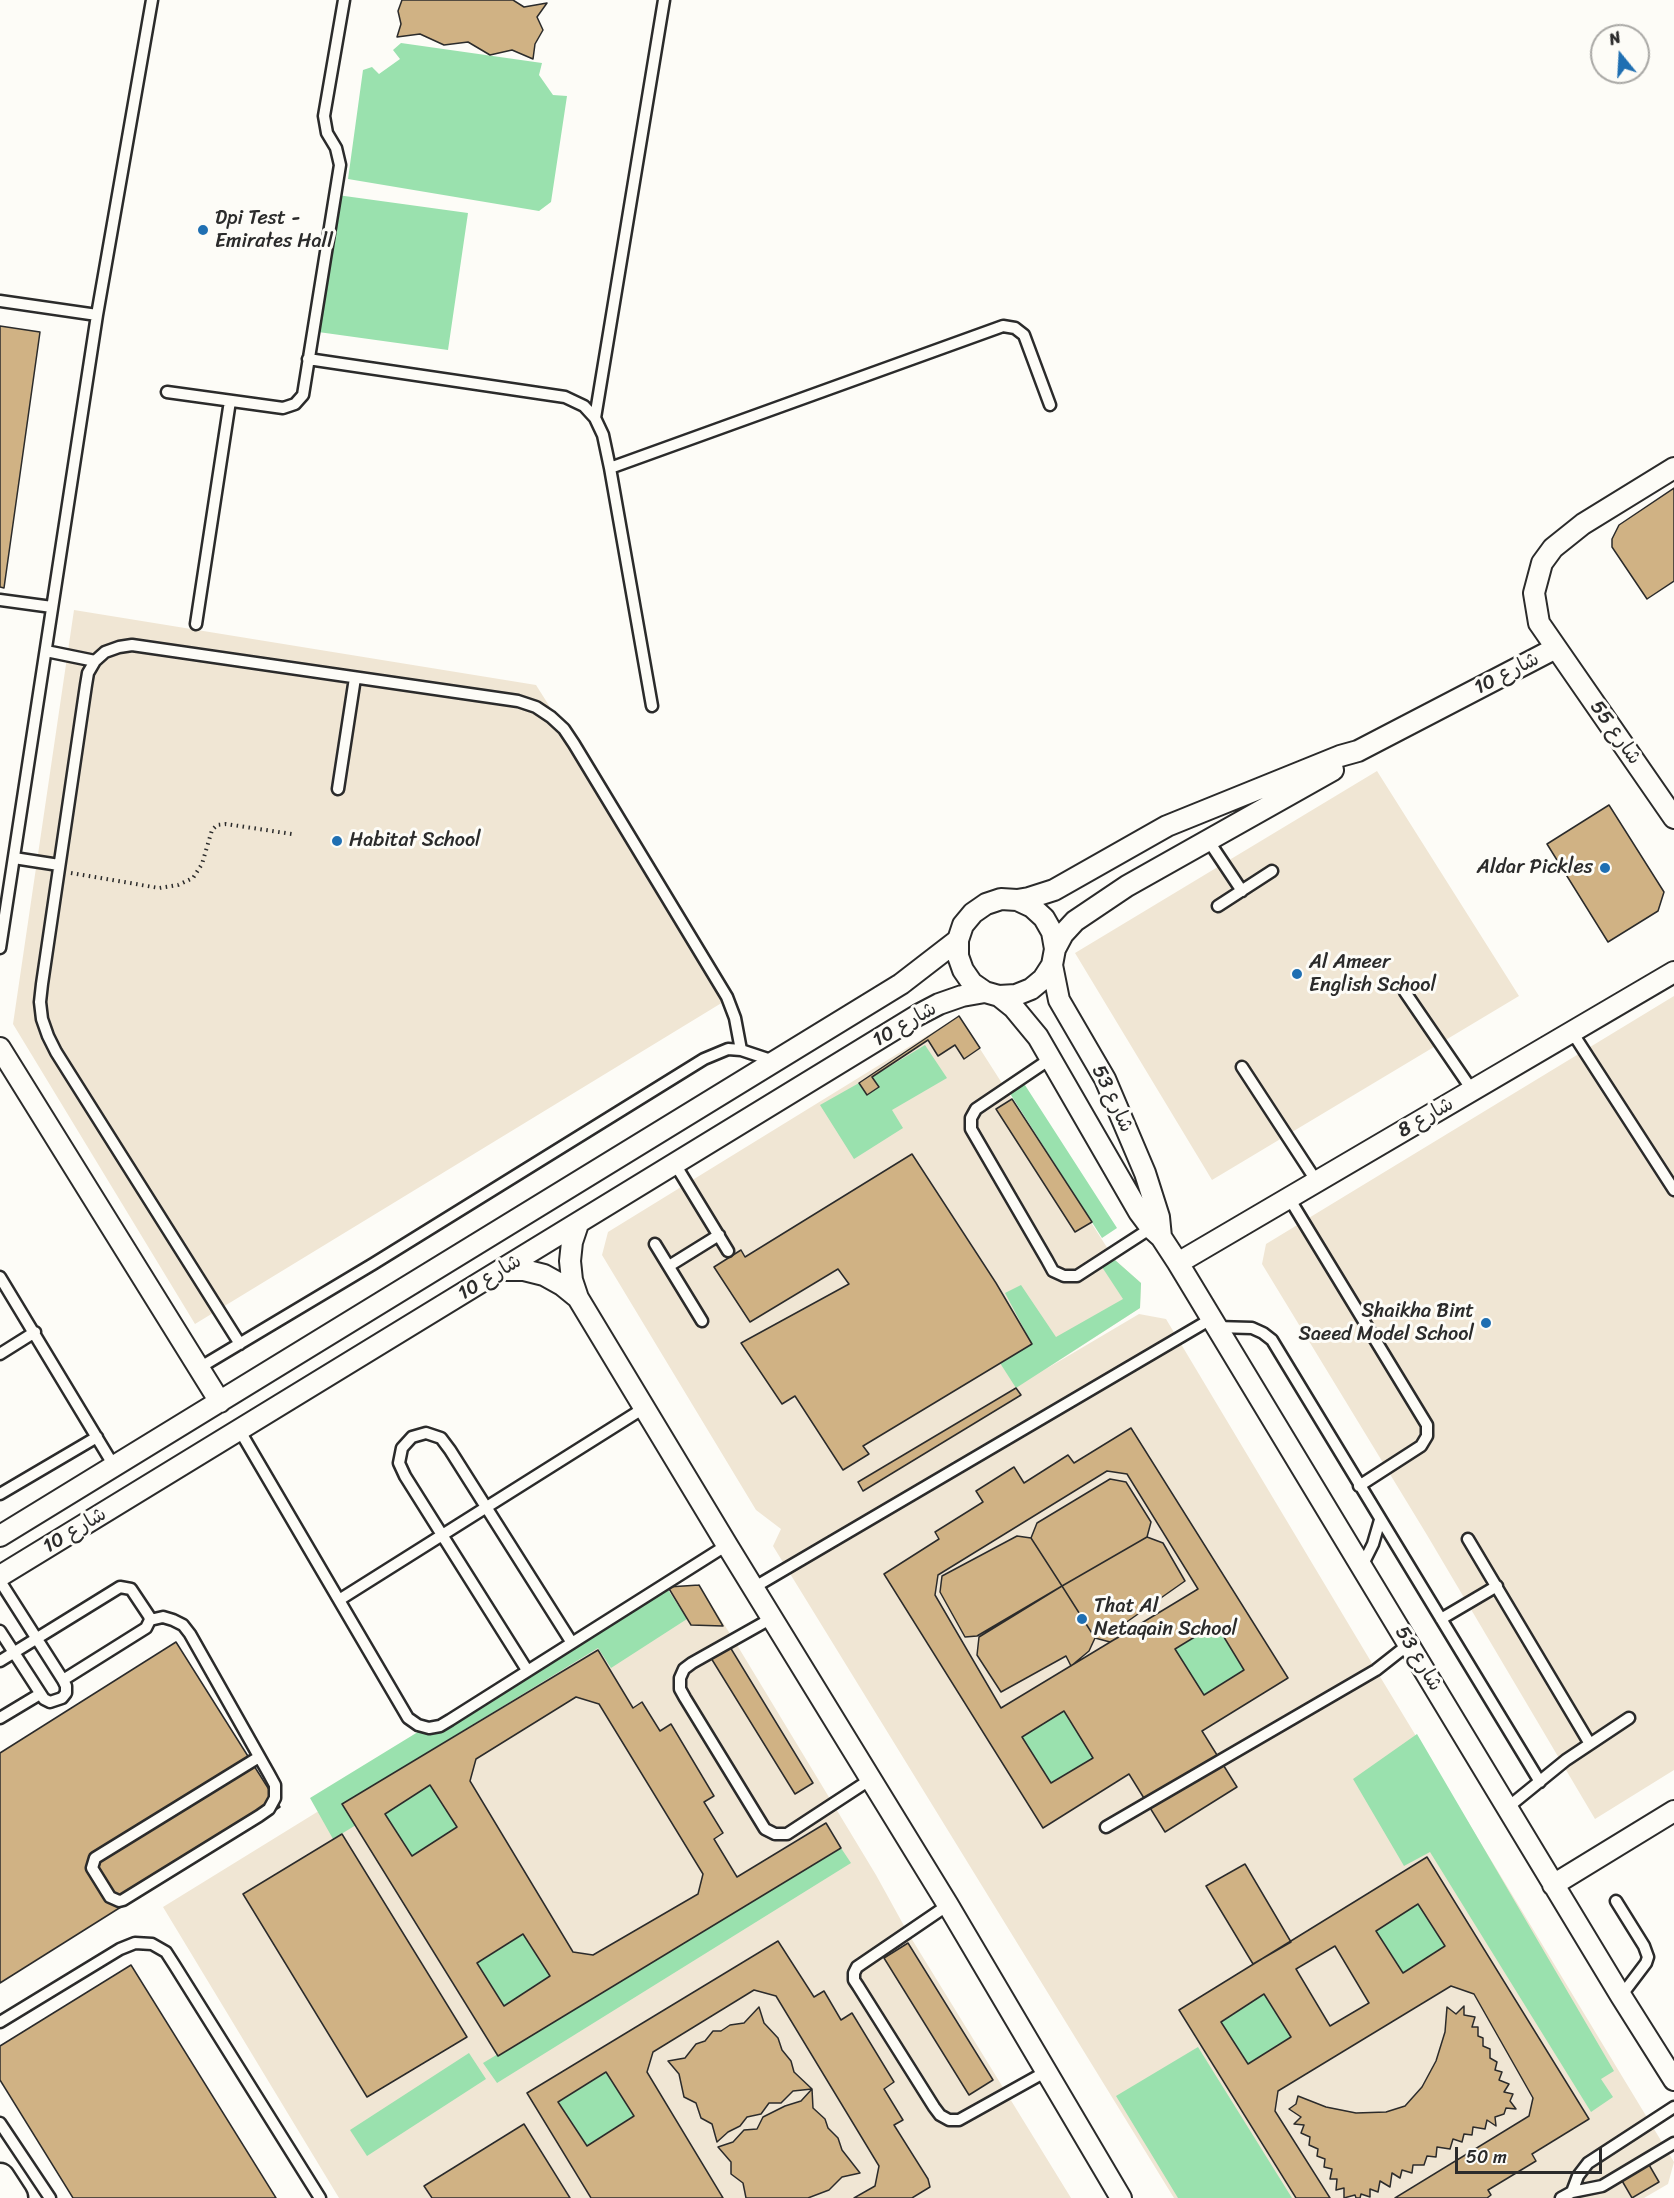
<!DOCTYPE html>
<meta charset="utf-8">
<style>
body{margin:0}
#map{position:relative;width:1674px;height:2198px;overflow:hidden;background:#fdfcf7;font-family:Sriracha,sans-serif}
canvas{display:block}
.north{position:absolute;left:1590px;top:24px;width:60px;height:60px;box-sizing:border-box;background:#fdfcf7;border:2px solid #a9a8a5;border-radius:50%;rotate:342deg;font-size:16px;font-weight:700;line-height:24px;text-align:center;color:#2b2b2b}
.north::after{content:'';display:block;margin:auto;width:21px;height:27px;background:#1f6fb2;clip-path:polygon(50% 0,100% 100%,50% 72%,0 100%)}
.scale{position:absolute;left:1455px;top:2147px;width:147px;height:27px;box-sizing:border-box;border:3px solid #2b2b2b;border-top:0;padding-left:8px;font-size:18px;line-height:21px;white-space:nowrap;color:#2b2b2b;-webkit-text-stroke:4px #fdfcf7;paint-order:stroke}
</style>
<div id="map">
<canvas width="1674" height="2198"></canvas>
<div class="north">N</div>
<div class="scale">50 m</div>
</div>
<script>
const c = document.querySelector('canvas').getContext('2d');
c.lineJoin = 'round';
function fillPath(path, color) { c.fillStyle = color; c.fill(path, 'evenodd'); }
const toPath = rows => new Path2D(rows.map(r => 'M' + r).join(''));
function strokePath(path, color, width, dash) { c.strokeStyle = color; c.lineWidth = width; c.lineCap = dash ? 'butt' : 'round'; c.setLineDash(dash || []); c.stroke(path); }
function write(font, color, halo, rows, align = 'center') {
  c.font = font + ' Sriracha,"Playpen Sans Arabic",sans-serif'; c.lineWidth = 6; c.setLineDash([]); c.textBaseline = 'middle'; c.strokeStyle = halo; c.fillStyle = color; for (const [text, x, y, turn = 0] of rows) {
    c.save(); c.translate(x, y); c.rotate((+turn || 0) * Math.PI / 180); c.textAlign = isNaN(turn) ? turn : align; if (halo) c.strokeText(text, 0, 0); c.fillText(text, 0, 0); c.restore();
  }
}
fillPath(toPath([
 [74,610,536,685,733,996,195,1324,13,1024],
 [1377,771,1519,996,1212,1180,1075,953],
 [1674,996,1674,1770,1595,1819,1427,1535,1262,1264,1266,1244],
 [959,1016,1115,1260,1141,1283,1140,1308,1046,1369,1139,1314,1166,1319,1376,1670,1674,2162,1668,2184,1644,2198,1174,2198,773,1546,781,1529,756,1510,602,1255,608,1232],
 [699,1585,734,1640,876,1875,908,1933,1071,2198,339,2198,163,1907,674,1592]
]), '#f0e6d4');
fillPath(toPath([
 [401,43,542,63,539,75,553,95,567,96,551,202,539,211,348,179,363,70,372,67,379,74,400,59,393,50],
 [330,194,468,213,448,350,311,331],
 [925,1045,947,1078,892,1110,903,1128,854,1159,820,1105,859,1083,867,1095,879,1087,872,1077],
 [1023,1082,1117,1228,1102,1238,1009,1092],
 [1115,1260,1141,1283,1140,1308,1016,1388,1000,1363,1032,1344,1005,1293,1021,1285,1056,1337,1123,1299,1102,1267],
 [663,1582,687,1619,611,1668,598,1648,343,1804,356,1825,333,1839,310,1798],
 [1216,1624,1244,1670,1204,1695,1175,1649],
 [1064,1711,1093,1758,1051,1783,1022,1737],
 [1417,1734,1614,2071,1601,2079,1613,2097,1591,2112,1430,1852,1404,1866,1353,1779],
 [430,1785,457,1827,412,1856,385,1814],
 [841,1848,851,1863,497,2083,483,2063],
 [1418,1904,1445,1946,1403,1973,1376,1931],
 [523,1934,550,1976,504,2006,477,1963],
 [1264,1994,1291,2037,1248,2064,1221,2022],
 [1198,2047,1292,2198,1178,2198,1116,2096],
 [469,2053,486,2079,367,2156,350,2130],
 [606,2072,634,2116,587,2146,558,2102]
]), '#9ae1ae');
const building = toPath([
 [402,0,513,0,524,7,547,3,537,17,543,30,535,44,533,59,512,50,490,55,468,42,444,45,420,34,397,37,401,24,398,11,402,0],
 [0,326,40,332,4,588,0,587,0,326],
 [1674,488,1674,581,1647,599,1612,547,1612,539,1619,525,1674,488],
 [1609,805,1664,892,1658,911,1608,942,1547,844,1609,805],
 [959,1016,980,1048,964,1059,955,1045,938,1056,928,1040,872,1077,879,1087,867,1095,859,1083,959,1016],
 [1012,1099,1092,1222,1075,1232,996,1109,1012,1099],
 [912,1154,996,1283,1032,1344,863,1446,869,1454,843,1470,795,1396,782,1404,741,1343,849,1284,838,1269,750,1322,714,1267,741,1250,745,1257,912,1154],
 [1016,1388,1021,1395,863,1491,858,1482,1016,1388],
 [1131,1428,1288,1678,1202,1731,1237,1787,1165,1832,1129,1774,1043,1828,884,1574,939,1539,935,1532,983,1502,976,1491,1014,1467,1024,1483,1068,1455,1074,1463,1131,1428],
 [1107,1471,1127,1474,1198,1589,1001,1708,935,1595,938,1575,1107,1471],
 [1216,1624,1244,1670,1204,1695,1175,1649,1216,1624],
 [1064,1711,1093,1758,1051,1783,1022,1737,1064,1711],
 [1110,1479,1126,1482,1151,1522,1147,1537,1062,1586,1031,1538,1037,1523,1110,1479],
 [1017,1536,1031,1538,1062,1586,977,1636,965,1637,940,1592,942,1576,1017,1536],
 [1147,1537,1163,1543,1185,1581,1121,1626,1126,1633,1110,1642,1095,1638,1062,1586,1147,1537],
 [699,1585,723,1626,691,1625,668,1587,699,1585],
 [1062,1586,1095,1638,1089,1651,1071,1666,1066,1656,1001,1692,977,1655,979,1637,1062,1586],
 [176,1642,280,1807,0,1983,0,1753,176,1642],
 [730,1647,813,1783,795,1794,711,1658,730,1647],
 [598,1650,633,1708,642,1702,660,1731,671,1724,714,1796,704,1802,723,1833,714,1839,737,1877,826,1823,841,1848,498,2056,342,1804,598,1650],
 [576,1697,599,1704,703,1874,698,1894,593,1955,573,1952,470,1781,476,1759,576,1697],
 [430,1785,457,1827,412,1856,385,1814,430,1785],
 [523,1934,550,1976,504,2006,477,1963,523,1934],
 [342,1834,467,2037,367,2097,243,1894,342,1834],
 [1427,1857,1589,2119,1532,2154,1536,2161,1488,2190,1491,2195,1487,2198,1395,2198,1529,2116,1533,2098,1474,1994,1451,1986,1278,2091,1275,2111,1330,2198,1296,2198,1179,2010,1427,1857],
 [1418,1904,1445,1946,1403,1973,1376,1931,1418,1904],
 [1264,1994,1291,2037,1248,2064,1221,2022,1264,1994],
 [1245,1864,1291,1942,1253,1964,1206,1886,1245,1864],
 [778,1941,814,1997,824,1991,841,2020,852,2013,894,2082,884,2089,903,2120,894,2125,928,2179,930,2187,912,2198,854,2198,875,2186,879,2166,776,1996,754,1990,653,2052,647,2072,723,2198,591,2198,527,2093,778,1941],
 [606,2072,634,2116,587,2146,558,2102,606,2072],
 [908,1943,993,2080,969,2095,884,1958,908,1943],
 [1335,1946,1369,2003,1330,2026,1296,1969,1335,1946],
 [131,1965,276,2198,73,2198,0,2080,0,2046,131,1965],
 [1464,2006,1464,2015,1475,2017,1472,2027,1478,2027,1478,2036,1483,2038,1483,2046,1490,2049,1490,2058,1497,2062,1495,2070,1502,2072,1499,2080,1509,2084,1504,2092,1513,2094,1510,2101,1516,2109,1506,2108,1504,2114,1495,2117,1496,2126,1487,2120,1485,2129,1473,2127,1472,2135,1464,2134,1462,2142,1453,2139,1450,2149,1437,2147,1436,2157,1427,2156,1424,2165,1413,2165,1412,2173,1402,2170,1400,2178,1392,2173,1390,2187,1380,2181,1378,2192,1370,2189,1370,2197,1361,2194,1360,2198,1356,2198,1355,2195,1344,2198,1344,2188,1336,2190,1337,2179,1330,2179,1332,2169,1324,2167,1325,2159,1317,2156,1318,2149,1309,2145,1310,2137,1301,2133,1304,2125,1294,2124,1301,2117,1289,2109,1296,2104,1298,2096,1326,2107,1356,2113,1386,2112,1405,2106,1422,2087,1436,2061,1445,2032,1447,2007,1456,2014,1464,2006],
 [759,2007,764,2023,778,2038,782,2050,791,2061,794,2072,812,2089,793,2091,781,2103,769,2103,761,2114,747,2117,740,2126,728,2132,717,2142,712,2124,701,2118,696,2103,684,2097,679,2074,668,2061,685,2058,696,2044,705,2041,713,2031,721,2031,730,2025,744,2023,759,2007],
 [812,2089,813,2108,825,2119,828,2128,838,2138,842,2150,860,2173,842,2177,829,2190,808,2198,746,2198,743,2183,731,2174,731,2162,718,2147,733,2142,744,2130,757,2129,763,2117,785,2106,801,2101,812,2089],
 [524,2124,570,2198,432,2198,424,2186,524,2124],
 [1648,2163,1659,2182,1632,2198,1621,2179,1648,2163]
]);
fillPath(building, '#d0b284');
strokePath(building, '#2b2b2b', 1.5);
const service = toPath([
 [0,301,97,315],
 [308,359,565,397,584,406,595,418,603,435,610,468,652,706],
 [167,392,283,408,295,404,303,395,340,165,336,148,327,133,324,116,344,0],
 [595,418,664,0],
 [610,468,1003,326,1015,328,1024,335,1050,405],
 [0,600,52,607],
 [196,624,230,401],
 [46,651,95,661],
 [338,789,355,678],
 [1208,840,1242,891],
 [14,858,59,865],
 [1218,906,1272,871],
 [0,948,97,315,152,0],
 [1405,992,1472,1090],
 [1572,1032,1674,1190],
 [1050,1059,976,1109,971,1118,971,1129,1047,1260,1053,1271,1064,1276,1077,1276,1151,1228],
 [1242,1067,1317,1182],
 [675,1164,728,1251],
 [1289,1198,1427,1425,1427,1436,1421,1446,1359,1486],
 [655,1244,702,1321],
 [669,1266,719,1235],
 [0,1277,114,1466],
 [1216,1327,1252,1328,1263,1333,1272,1340,1540,1782],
 [240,1344,56,1052,48,1036,42,1019,40,1002,42,984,86,685,88,673,95,661,105,652,119,647,132,645,518,701,536,707,551,717,564,729,574,744,727,997,735,1018,741,1050],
 [0,1354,35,1332],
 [199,1368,373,1264,704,1059,728,1049,741,1050,774,1061],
 [240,1431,408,1718,418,1725,429,1728,440,1726,450,1720,727,1545],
 [0,1494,97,1437],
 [1468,1539,1590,1744],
 [1362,1566,1373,1544,1380,1520],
 [0,1581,63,1680,66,1686,66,1693,62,1698,50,1702,44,1699,0,1631],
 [753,1588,1211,1319],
 [339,1600,644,1408],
 [772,1618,692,1663,684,1669,680,1678,680,1689,685,1698,765,1829,775,1834,787,1834,871,1779],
 [1441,1619,1497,1586],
 [150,1620,163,1617,173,1620,183,1625,190,1634,269,1774,275,1785,275,1798,269,1809,259,1816,123,1900,119,1901,110,1897,92,1868,95,1858,259,1757],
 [0,1661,120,1587,131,1589,149,1616,150,1620,146,1628,63,1680],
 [527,1670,405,1476,399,1463,402,1448,412,1437,426,1433,441,1438,450,1450,572,1643],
 [0,1718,40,1694],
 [1507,1808,1566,1760,1629,1718],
 [1106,1827,1376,1670,1409,1644],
 [1616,1901,1644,1946,1648,1957,1646,1963,1621,1996],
 [948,1905,857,1967,854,1973,854,1980,858,1986,934,2107,940,2115,949,2120,959,2120,1047,2071],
 [0,2022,120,1949,135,1943,152,1944,166,1952,175,1966,320,2198],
 [0,2123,50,2198],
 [1572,2192,1578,2176,1588,2163,1674,2107],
 [1561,2198,1572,2192,1602,2186,1674,2143]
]);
const minor = toPath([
 [1674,468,1583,524,1553,548,1542,563,1534,593,1539,623,1674,818],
 [1017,900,1032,907,1044,918,1052,932,1055,949,1052,965,1043,979,1031,989,1016,995,999,996,985,992,972,983,963,970,958,956,958,940,963,925,973,913,986,904,1001,899,1017,900,1029,898,1054,890,1167,826,1340,756,1358,751,1556,648],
 [1055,949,1063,934,1075,921,1127,886,1333,770],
 [1052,965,1059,1000,1105,1079,1145,1173,1159,1217,1161,1237],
 [999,996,1014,1008,1038,1037,1139,1212,1151,1228,1161,1237,1178,1263,1621,1996,1674,2080],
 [0,1048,220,1402],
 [578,1224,572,1242,570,1261,572,1280,578,1298,727,1545,948,1905,1121,2198],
 [1178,1263,1674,972],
 [504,1270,524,1270,544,1275,562,1285,578,1298],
 [0,1536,901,984,958,940],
 [0,1576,918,1015,939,1004,962,996,985,992],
 [1553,1885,1674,1811]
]);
const secondary = toPath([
 [0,2178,13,2198]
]);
strokePath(service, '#2b2b2b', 15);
strokePath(minor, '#2b2b2b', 24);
strokePath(secondary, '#2b2b2b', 33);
strokePath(toPath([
 [71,873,159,888,178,885,193,878,202,864,212,830,217,825,226,824,292,834]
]), '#2b2b2b', 4, [1.5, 4.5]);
strokePath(service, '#fdfcf7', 10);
strokePath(minor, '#fdfcf7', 20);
strokePath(secondary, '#fdfcf7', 28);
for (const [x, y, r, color] of [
 [203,230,6,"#1f6fb2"],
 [337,841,6,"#1f6fb2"],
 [1605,868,6,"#1f6fb2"],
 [1297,974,6,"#1f6fb2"],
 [1486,1323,6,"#1f6fb2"],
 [1082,1619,6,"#1f6fb2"]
]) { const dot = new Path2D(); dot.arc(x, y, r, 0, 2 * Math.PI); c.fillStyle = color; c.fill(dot); strokePath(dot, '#fdfcf7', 2); }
write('20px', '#2b2b2b', '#fdfcf7', [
 ["Dpi Test -",215,219],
 ["Emirates Hall",215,242],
 ["Habitat School",349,841],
 ["Aldar Pickles",1593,868,"right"],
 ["Al Ameer",1309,963],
 ["English School",1309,986],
 ["Shaikha Bint",1474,1312,"right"],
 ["Saeed Model School",1474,1335,"right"],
 ["That Al",1094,1607],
 ["Netaqain School",1094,1630]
], 'left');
write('20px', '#2b2b2b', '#fdfcf7', [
 ["شارع 10",1507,674,-27],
 ["شارع 55",1615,733,55],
 ["شارع 10",905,1025,-30],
 ["شارع 53",1112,1099,65],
 ["شارع 8",1426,1118,-30],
 ["شارع 10",490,1278,-31],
 ["شارع 10",75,1531,-31],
 ["شارع 53",1418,1659,59]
]);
</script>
